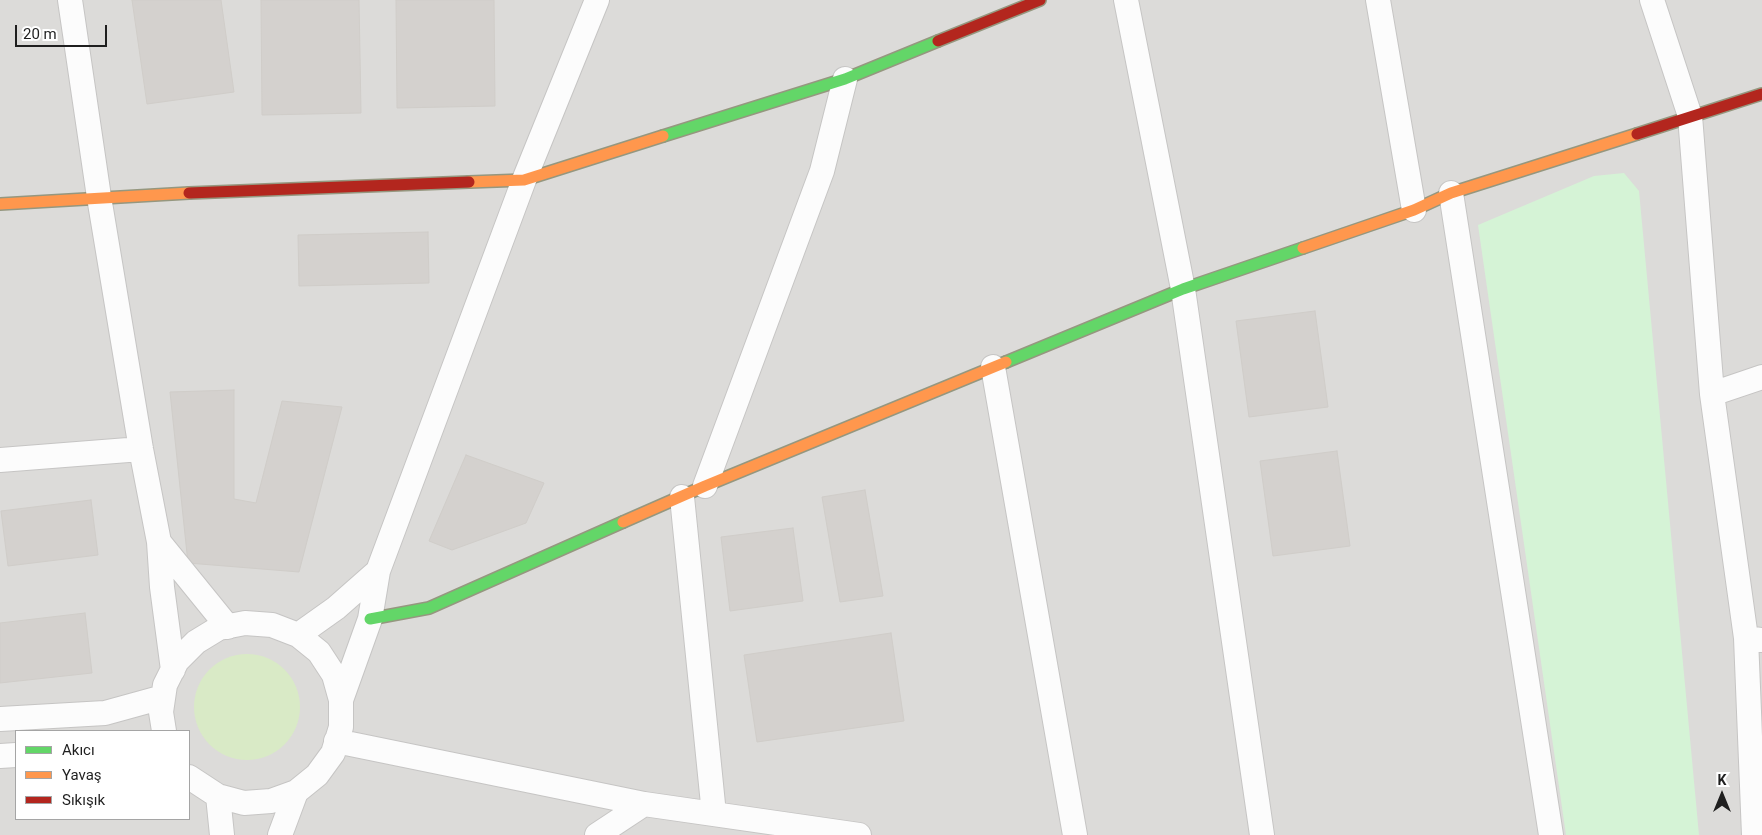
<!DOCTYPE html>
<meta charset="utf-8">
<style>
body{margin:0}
#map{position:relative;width:1762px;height:835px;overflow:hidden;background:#edebe8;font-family:Roboto,sans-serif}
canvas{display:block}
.legend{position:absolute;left:15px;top:730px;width:175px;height:90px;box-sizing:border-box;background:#fff;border:1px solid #a5a5a5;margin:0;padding:6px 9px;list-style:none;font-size:15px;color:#1f1f1f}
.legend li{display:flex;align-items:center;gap:10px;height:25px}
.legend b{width:25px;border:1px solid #a5a5a5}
.north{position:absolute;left:1697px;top:770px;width:50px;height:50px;-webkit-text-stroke:4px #fff;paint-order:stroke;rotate:0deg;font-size:14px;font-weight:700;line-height:20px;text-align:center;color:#1f1f1f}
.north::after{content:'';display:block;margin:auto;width:18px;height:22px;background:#1f1f1f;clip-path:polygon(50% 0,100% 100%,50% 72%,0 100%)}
.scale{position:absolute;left:15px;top:25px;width:92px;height:22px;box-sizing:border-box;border:2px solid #1f1f1f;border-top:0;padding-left:6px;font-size:15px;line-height:18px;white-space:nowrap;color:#1f1f1f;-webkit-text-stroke:4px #fff;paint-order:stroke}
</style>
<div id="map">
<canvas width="1762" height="835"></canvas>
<ul class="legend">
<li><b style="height:6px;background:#63d668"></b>Akıcı</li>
<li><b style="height:6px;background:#ff974d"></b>Yavaş</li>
<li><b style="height:6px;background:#b3261e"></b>Sıkışık</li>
</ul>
<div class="north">K</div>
<div class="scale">20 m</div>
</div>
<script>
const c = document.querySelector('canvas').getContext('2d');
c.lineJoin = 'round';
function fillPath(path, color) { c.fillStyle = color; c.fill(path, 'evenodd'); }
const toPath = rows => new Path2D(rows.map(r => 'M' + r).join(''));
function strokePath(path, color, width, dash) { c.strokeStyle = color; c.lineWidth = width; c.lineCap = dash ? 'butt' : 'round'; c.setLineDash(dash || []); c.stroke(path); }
fillPath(toPath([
 [0,0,1762,0,1762,835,0,835],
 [16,731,189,731,189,819,16,819]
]), '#dcdbd9');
fillPath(toPath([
 '194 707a53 53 0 1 1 106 0a53 53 0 1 1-106 0Z'
]), '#d9eac6');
fillPath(toPath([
 [1624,173,1639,191,1699,835,1566,835,1478,225,1594,176]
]), '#d5f3d6');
const building = toPath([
 [132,0,221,0,234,92,147,104,132,0],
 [261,0,359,0,361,113,262,115,261,0],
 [396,0,494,0,495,106,397,108,396,0],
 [428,232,429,283,299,286,298,235,428,232],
 [1315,311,1328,407,1249,417,1236,321,1315,311],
 [234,390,234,499,256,503,282,401,342,407,299,572,188,563,170,392,234,390],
 [1337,451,1350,546,1273,556,1260,461,1337,451],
 [466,455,544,483,526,523,452,550,429,541,466,455],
 [865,490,883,596,840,602,822,497,865,490],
 [91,500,98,555,8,566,1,511,91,500],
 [793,528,803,601,730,611,721,537,793,528],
 [85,613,92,673,0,683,0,623,85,613],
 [891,633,904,721,757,742,744,655,891,633]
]);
fillPath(building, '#d4d1ce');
strokePath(building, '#d0cdc9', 1);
const street = toPath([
 [70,0,99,197,141,449,159,542,162,587,173,670],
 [1126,0,1183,289,1262,835],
 [1378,0,1414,210],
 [1652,0,1690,116,1712,394,1746,638],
 [1451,193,1551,835],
 [993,367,1075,835],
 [1712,394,1762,377],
 [0,460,141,449],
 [705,486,822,171,845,79],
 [682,497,714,814],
 [159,542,228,627],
 [298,635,336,608,378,571],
 [341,700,370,619,378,571,524,180,597,0],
 [0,719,105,713,163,697],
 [164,731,161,712,165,685,177,661,196,642,219,628,245,623,272,625,298,635,319,652,334,675,341,700,341,727,333,753,317,775,296,792,271,801,244,803,218,796,189,777],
 [336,741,644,804,859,835],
 [0,756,16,755],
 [218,796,222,835],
 [280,835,296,792],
 [597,835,644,804],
 [1754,835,1746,638,1762,640]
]);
const fast = toPath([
 [663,136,845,79,938,41],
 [1006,362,1183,289,1303,248],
 [370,619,429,608,623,522]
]);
const slow = toPath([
 [469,182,524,180,663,136],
 [0,204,189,193],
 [1303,248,1414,210,1451,193,1637,134],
 [623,522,705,486,1006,362]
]);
const jam = toPath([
 [938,41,1040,0],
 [1637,134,1762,94],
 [189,193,469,182]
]);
strokePath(street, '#c6c5c4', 26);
strokePath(fast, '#95977f', 14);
strokePath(slow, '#95977f', 14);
strokePath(jam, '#95977f', 14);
strokePath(street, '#fcfcfc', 24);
strokePath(fast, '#63d668', 11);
strokePath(slow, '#ff974d', 11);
strokePath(jam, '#b3261e', 11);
</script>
